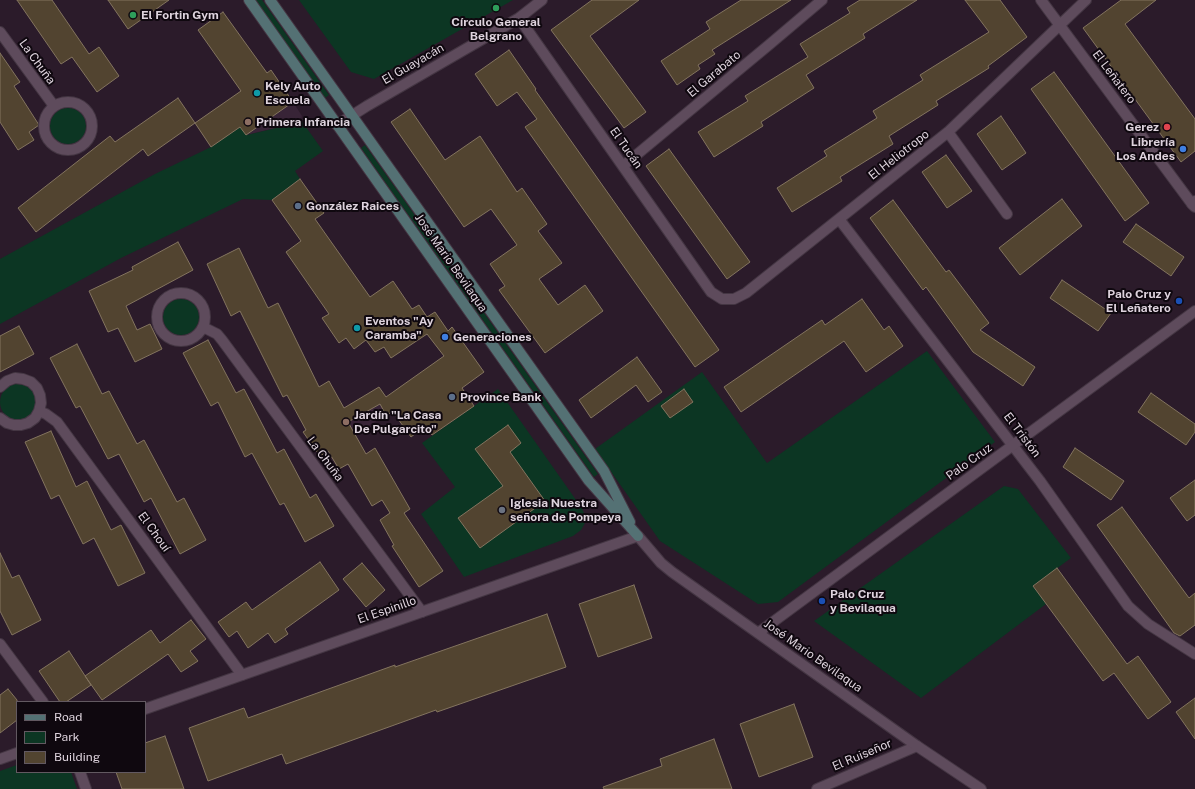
<!DOCTYPE html>
<meta charset="utf-8">
<style>
body{margin:0}
#map{position:relative;width:1195px;height:789px;overflow:hidden;background:#2b1b2a;font-family:"Public Sans",sans-serif}
canvas{display:block}
.legend{position:absolute;left:16px;top:701px;width:130px;height:72px;box-sizing:border-box;background:#0f080f;border:1px solid #625961;margin:0;padding:5px 7px;list-style:none;font-size:12px;color:#ded3dd}
.legend li{display:flex;align-items:center;gap:8px;height:20px}
.legend b{width:20px;border:1px solid #625961}
</style>
<div id="map">
<canvas width="1195" height="789"></canvas>
<ul class="legend">
<li><b style="height:5px;background:#547174"></b>Road</li>
<li><b style="height:11px;background:#0c3623"></b>Park</li>
<li><b style="height:11px;background:#524430"></b>Building</li>
</ul>
</div>
<script>
const c = document.querySelector('canvas').getContext('2d');
c.lineJoin = 'round';
function fillPath(path, color) { c.fillStyle = color; c.fill(path, 'evenodd'); }
const toPath = rows => new Path2D(rows.map(r => 'M' + r).join(''));
function strokePath(path, color, width, dash) { c.strokeStyle = color; c.lineWidth = width; c.lineCap = dash ? 'butt' : 'round'; c.setLineDash(dash || []); c.stroke(path); }
function write(font, color, halo, rows, align = 'center') {
  c.font = font + ' "Public Sans",sans-serif'; c.lineWidth = 4; c.setLineDash([]); c.textBaseline = 'middle'; c.strokeStyle = halo; c.fillStyle = color; for (const [text, x, y, turn = 0] of rows) {
    c.save(); c.translate(x, y); c.rotate((+turn || 0) * Math.PI / 180); c.textAlign = isNaN(turn) ? turn : align; if (halo) c.strokeText(text, 0, 0); c.fillText(text, 0, 0); c.restore();
  }
}
fillPath(toPath([
 [234,96,246,114,266,100,276,114,293,102,302,116,301,120,297,123,246,135,241,127,211,147,195,123],
 [379,387,396,410,354,434,366,454,339,469,328,451,320,456,303,432]
]), '#382437');
fillPath(toPath([
 [255,0,262,0,329,95,325,98],
 [299,0,513,0,374,79,351,72],
 '50 126a18 18 0 1 1 36 0a18 18 0 1 1-36 0Z',
 [301,120,323,151,295,171,300,179,272,200,243,199,121,258,0,324,0,259,155,174,211,147,240,127,247,135,297,123],
 [365,145,598,474,594,477,361,148],
 '163 317a18 18 0 1 1 36 0a18 18 0 1 1-36 0Z',
 [927,351,995,442,778,602,758,604,660,541,595,449,702,372,767,463],
 '0 402a18 18 0 1 1 36 0a18 18 0 1 1-36 0Z',
 [498,389,581,507,585,515,585,523,581,530,573,536,464,577,421,514,455,487,422,443],
 [1004,486,1018,489,1071,558,1033,586,1046,604,921,698,814,621],
 [17,765,17,772,71,772,77,789,0,789,0,771]
]), '#0c3623');
const building = toPath([
 [17,0,52,0,89,54,99,47,119,76,97,92,72,57,61,64,17,0],
 [108,0,169,0,128,29,108,0],
 [592,0,639,0,590,36,646,112,624,128,551,30,592,0],
 [741,0,791,0,712,50,715,54,698,65,700,69,677,85,661,61,710,29,706,22,741,0],
 [860,0,917,0,863,34,865,38,806,75,814,88,761,122,763,126,714,157,698,132,748,101,745,96,808,57,800,44,850,13,847,8,860,0],
 [965,0,1000,0,1027,37,988,66,989,68,936,101,938,105,889,136,893,144,840,177,842,181,792,212,777,188,827,156,824,151,877,118,873,111,923,80,920,75,989,32,965,0],
 [1121,0,1156,0,1125,24,1195,119,1195,151,1181,162,1083,28,1121,0],
 [223,12,267,73,271,70,293,102,246,135,240,127,211,147,195,123,241,91,198,30,223,12],
 [509,50,536,89,535,90,719,350,695,367,525,127,537,119,517,92,497,106,475,74,509,50],
 [0,53,20,82,14,86,39,125,29,132,34,140,18,150,0,122,0,53],
 [1054,72,1149,203,1125,221,1031,89,1054,72],
 [178,98,195,123,148,156,143,149,36,232,18,208,110,136,115,142,178,98],
 [410,109,445,160,480,136,517,192,522,188,547,224,538,231,562,263,539,279,558,305,585,285,603,311,545,353,499,290,505,286,490,264,517,245,491,209,464,227,391,122,410,109],
 [1001,116,1026,153,1002,170,977,134,1001,116],
 [669,149,750,262,727,279,646,166,669,149],
 [946,155,972,191,947,208,922,172,946,155],
 [300,179,324,213,315,219,370,297,393,281,412,309,419,305,427,317,435,312,448,331,452,327,484,372,462,388,474,406,432,435,425,426,411,437,393,412,386,415,380,404,348,422,366,454,375,448,410,509,404,513,443,571,419,587,392,546,394,545,380,520,390,513,382,500,372,506,348,464,339,469,328,451,320,456,303,432,306,430,287,395,283,397,240,311,231,316,207,264,239,248,268,308,278,303,319,387,329,381,344,408,379,387,386,397,444,356,427,334,391,358,384,347,375,352,366,340,354,349,346,338,339,343,322,318,329,314,286,252,301,241,272,200,300,179],
 [1062,199,1082,226,1020,275,999,248,1062,199],
 [893,200,946,272,949,270,989,323,980,330,1035,367,1023,386,973,352,926,287,923,290,870,218,893,200],
 [1136,224,1184,257,1171,276,1123,242,1136,224],
 [178,242,193,270,126,306,137,330,150,324,162,349,135,362,118,328,108,332,89,291,133,270,132,267,178,242],
 [1062,280,1111,313,1098,331,1050,298,1062,280],
 [862,299,884,330,889,326,903,346,866,372,844,341,741,412,724,387,822,320,825,325,862,299],
 [19,326,34,354,0,372,0,336,19,326],
 [208,340,236,393,244,389,277,453,284,449,310,498,316,494,334,526,305,542,284,503,280,505,252,453,245,457,218,402,211,406,183,353,208,340],
 [77,344,102,394,109,391,137,444,144,440,177,502,184,498,206,540,180,554,151,498,144,502,119,454,108,459,80,406,76,408,50,358,77,344],
 [637,357,662,392,648,402,636,385,591,418,579,400,637,357],
 [684,389,693,402,670,418,661,406,684,389],
 [1151,393,1195,424,1195,432,1186,445,1138,412,1151,393],
 [508,425,521,443,510,452,545,501,480,548,458,518,503,486,475,449,508,425],
 [51,431,76,487,87,481,111,530,121,525,145,573,118,586,94,538,83,544,59,495,51,499,25,442,51,431],
 [1075,448,1124,481,1111,500,1063,467,1075,448],
 [1195,480,1195,515,1187,521,1170,498,1195,480],
 [1122,507,1189,598,1195,593,1195,625,1180,636,1174,633,1097,525,1122,507],
 [0,553,12,578,19,575,41,620,12,635,0,611,0,553],
 [320,562,339,590,285,629,288,634,275,643,268,633,248,648,237,631,229,637,218,622,246,602,252,610,320,562],
 [362,563,385,590,366,607,343,579,362,563],
 [1057,568,1127,664,1138,656,1171,702,1148,719,1114,673,1103,681,1033,586,1057,568],
 [634,585,652,638,598,657,579,604,634,585],
 [547,614,566,667,437,712,436,710,286,764,282,754,208,781,189,728,244,708,248,718,395,665,395,667,547,614],
 [191,620,206,639,190,651,198,661,181,672,168,654,102,700,85,676,151,630,160,643,191,620],
 [69,651,91,685,66,702,60,702,39,671,69,651],
 [8,689,17,700,17,720,0,733,0,695,8,689],
 [1195,698,1195,739,1176,712,1195,698],
 [794,704,813,757,759,777,740,724,794,704],
 [165,736,184,789,122,789,116,772,145,772,145,743,165,736],
 [714,739,732,789,604,789,603,787,662,766,660,759,714,739]
]);
fillPath(building, '#524430');
strokePath(building, '#83745f', 1);
const minor = toPath([
 [1041,0,1192,204],
 [519,18,711,292,722,299,734,299,746,293,948,132,1086,0],
 [0,32,54,106],
 '44 126a24 24 0 1 1 48 0a24 24 0 1 1-48 0Z',
 [337,125,367,106,519,18,542,0],
 [948,132,1007,214],
 [623,166,770,44,822,0],
 [839,219,1040,481,1128,606,1148,624,1195,654],
 '157 317a24 24 0 1 1 48 0a24 24 0 1 1-48 0Z',
 [203,327,217,334,222,340,422,612],
 [0,387,7,381,15,378,23,379,31,382,37,388,40,395,41,403,39,411,35,418,28,423,21,425,14,425,7,423,0,418],
 [39,411,46,414,57,422,242,675],
 [0,644,43,702],
 [80,772,86,789],
 [817,789,917,746]
]);
const tertiary = toPath([
 [1195,201,1192,204,1195,207],
 [758,633,1195,311],
 [145,709,638,536,661,563,672,572,917,746,981,789],
 [0,759,17,753]
]);
const secondary = toPath([
 [249,0,589,481,638,536],
 [270,0,604,471,630,522]
]);
strokePath(minor, '#443643', 12);
strokePath(tertiary, '#443643', 12);
strokePath(secondary, '#443643', 12);
strokePath(minor, '#5e4b5c', 10);
strokePath(tertiary, '#5e4b5c', 10);
strokePath(secondary, '#547174', 10);
for (const [x, y, r, color] of [
 [496,8,4,"#2e9e5b"],
 [133,15,4,"#2e9e5b"],
 [257,93,4,"#0f9aa8"],
 [248,122,4,"#8d6e63"],
 [1167,127,4,"#e0444e"],
 [1183,149,4,"#3f7fe0"],
 [298,206,4,"#5c6f8a"],
 [1179,301,4,"#1a4fb4"],
 [357,328,4,"#0f9aa8"],
 [445,337,4,"#3f7fe0"],
 [452,397,4,"#5c6f8a"],
 [346,422,4,"#8d6e63"],
 [502,510,4,"#6b7280"],
 [822,601,4,"#1a4fb4"]
]) { const dot = new Path2D(); dot.arc(x, y, r, 0, 2 * Math.PI); c.fillStyle = color; c.fill(dot); strokePath(dot, '#0f080f', 1.5); }
write('bold 12px', '#ded3dd', '#0f080f', [
 ["El Fortin Gym",141,15],
 ["Círculo General",496,22,"center"],
 ["Belgrano",496,36,"center"],
 ["Kely Auto",265,86],
 ["Escuela",265,100],
 ["Primera Infancia",256,122],
 ["Gerez",1159,127,"right"],
 ["Librería",1175,142,"right"],
 ["Los Andes",1175,156,"right"],
 ["González Raices",306,206],
 ["Palo Cruz y",1171,294,"right"],
 ["El Leñatero",1171,308,"right"],
 ["Eventos \"Ay",365,321],
 ["Caramba\"",365,335],
 ["Generaciones",453,337],
 ["Province Bank",460,397],
 ["Jardín \"La Casa",354,415],
 ["De Pulgarcito\"",354,429],
 ["Iglesia Nuestra",510,503],
 ["señora de Pompeya",510,517],
 ["Palo Cruz",830,594],
 ["y Bevilaqua",830,608]
], 'left');
write('12px', '#ded3dd', '#0f080f', [
 ["La Chuña",37,62,54],
 ["El Guayacán",413,64,-30],
 ["El Garabato",714,74,-40],
 ["El Leñatero",1114,77,53],
 ["El Tucán",626,148,55],
 ["El Heliotropo",899,155,-38],
 ["José Mario Bevilaqua",451,263,55],
 ["El Tristón",1022,435,53],
 ["La Chuña",325,459,53],
 ["Palo Cruz",969,462,-36],
 ["El Chouí",154,532,54],
 ["El Espinillo",387,610,-19],
 ["José Mario Bevilaqua",813,656,35],
 ["El Ruiseñor",862,755,-23]
]);
</script>
